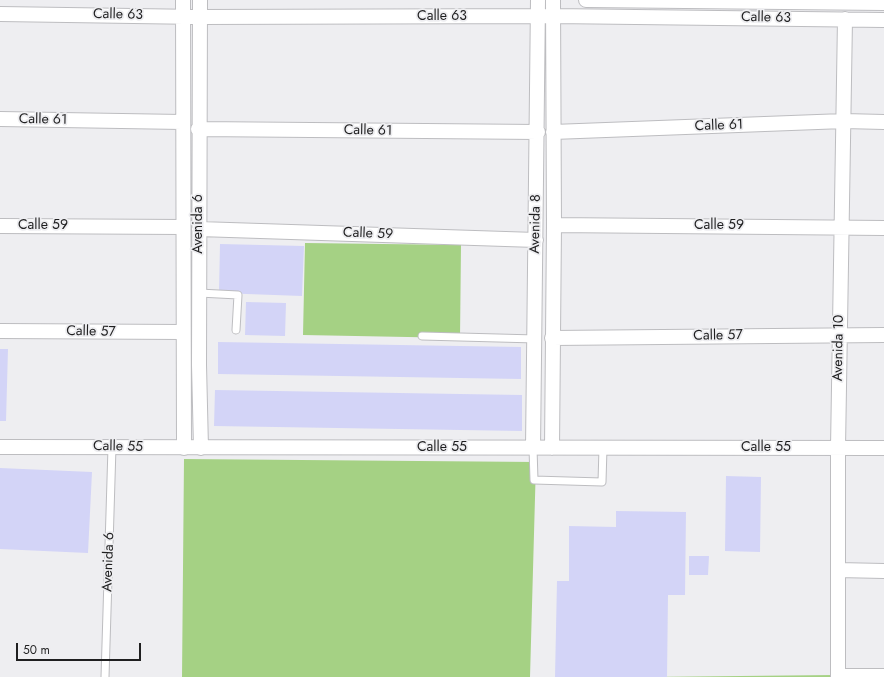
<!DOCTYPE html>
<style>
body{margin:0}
#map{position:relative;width:884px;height:677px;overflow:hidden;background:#eeeef1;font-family:Jost,sans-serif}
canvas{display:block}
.scale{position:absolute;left:16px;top:643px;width:125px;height:18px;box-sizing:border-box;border:2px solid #1f1f20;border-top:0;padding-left:5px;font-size:12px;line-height:14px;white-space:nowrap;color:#1f1f20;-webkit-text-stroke:3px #eeeef1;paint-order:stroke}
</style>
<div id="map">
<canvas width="884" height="677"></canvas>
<div class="scale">50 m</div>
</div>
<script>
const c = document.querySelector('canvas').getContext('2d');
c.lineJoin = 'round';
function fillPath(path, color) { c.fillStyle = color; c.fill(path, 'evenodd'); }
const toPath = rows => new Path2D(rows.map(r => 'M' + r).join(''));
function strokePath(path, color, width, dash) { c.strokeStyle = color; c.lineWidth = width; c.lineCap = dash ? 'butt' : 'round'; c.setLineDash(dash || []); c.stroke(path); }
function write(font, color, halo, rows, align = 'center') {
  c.font = font + ' Jost,sans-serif'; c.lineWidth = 3.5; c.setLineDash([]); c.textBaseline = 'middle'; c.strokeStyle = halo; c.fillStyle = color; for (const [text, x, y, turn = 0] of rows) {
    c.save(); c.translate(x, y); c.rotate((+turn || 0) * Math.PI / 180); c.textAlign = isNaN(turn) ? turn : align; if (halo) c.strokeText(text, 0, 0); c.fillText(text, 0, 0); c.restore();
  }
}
fillPath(toPath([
 [305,243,461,245,460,338,303,335],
 [184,459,536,462,530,677,182,677],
 [834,675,834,677,647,677]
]), '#a5d184');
fillPath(toPath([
 [220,244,304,246,302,296,219,293],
 [246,302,286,303,285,336,245,335],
 [218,342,521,347,521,379,218,374],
 [0,349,8,349,6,421,0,421],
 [215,390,522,395,522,431,214,426],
 [0,468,92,472,88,553,0,549],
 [726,476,761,477,760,552,725,551],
 [616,511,686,512,685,595,668,595,667,677,555,677,557,581,569,581,569,526,616,527],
 [689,556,709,556,708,575,689,575]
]), '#d3d4f7');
const service = toPath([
 [199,293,238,295,236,330],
 [422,336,536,339],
 [533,448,534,480,602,482,603,448],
 [105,677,112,447]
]);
const minor = toPath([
 [183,0,184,448],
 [200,0,199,365,201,448],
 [586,0,884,3],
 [0,14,200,17,553,16,884,20],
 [0,119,182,122],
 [198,129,538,132],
 [553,132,844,121,884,122],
 [554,225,884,228],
 [0,226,183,227],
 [199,229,536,240],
 [0,331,182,332],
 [552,338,884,335],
 [0,447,884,448],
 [533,448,538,0],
 [552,448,554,225,553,0],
 [838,570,884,571],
 [838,676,884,676],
 [838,677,838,448,845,19]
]);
strokePath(service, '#bdbdc0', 9);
strokePath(minor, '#bdbdc0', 16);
strokePath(service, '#fff', 7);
strokePath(minor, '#fff', 14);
write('14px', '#1f1f20', '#eeeef1', [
 ["Calle 63",118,15,1],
 ["Calle 63",442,17],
 ["Calle 63",766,18,1],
 ["Calle 61",43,120,1],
 ["Calle 61",719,126,-2],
 ["Calle 61",368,131,1],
 ["Avenida 6",199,224,-90],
 ["Avenida 8",536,224,-89],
 ["Calle 59",43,226],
 ["Calle 59",719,226],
 ["Calle 59",368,234,2],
 ["Calle 57",91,332,1],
 ["Calle 57",718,336,-1],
 ["Avenida 10",839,348,-89],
 ["Calle 55",118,447,1],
 ["Calle 55",442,448],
 ["Calle 55",766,448],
 ["Avenida 6",109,562,-88]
]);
</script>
